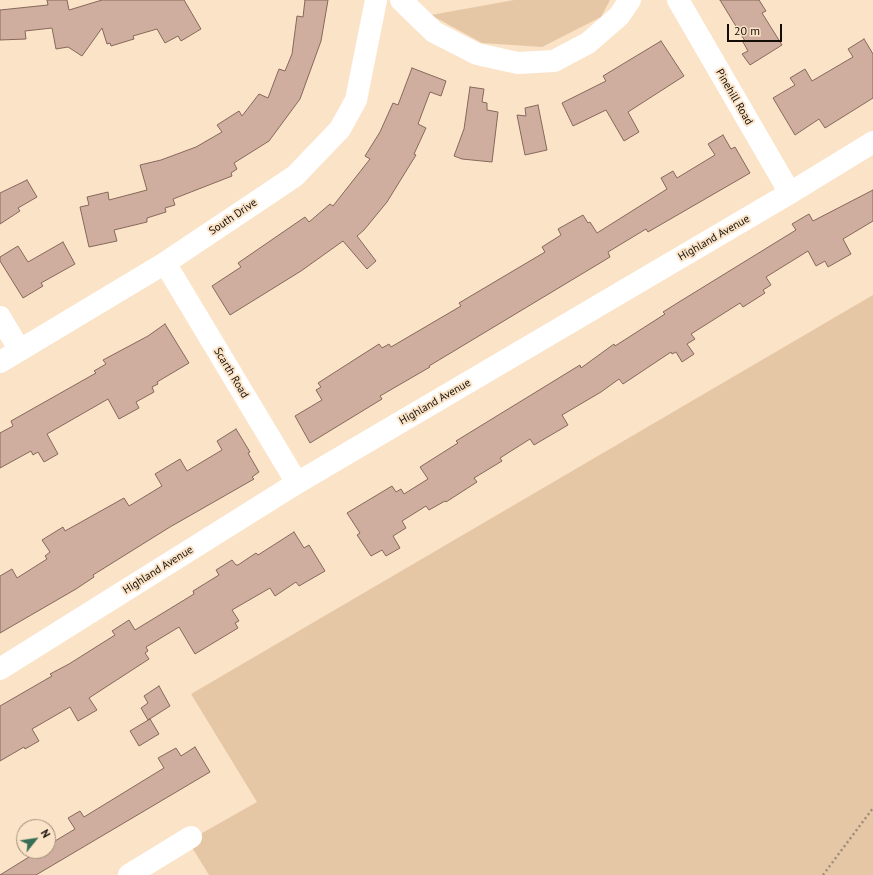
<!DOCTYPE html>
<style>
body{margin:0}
#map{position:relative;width:873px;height:875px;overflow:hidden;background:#fbe3c8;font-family:"PT Sans",sans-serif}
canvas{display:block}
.north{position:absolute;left:16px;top:819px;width:40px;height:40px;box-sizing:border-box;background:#fbe3c8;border:1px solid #9f8d7a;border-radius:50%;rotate:60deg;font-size:11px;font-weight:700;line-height:16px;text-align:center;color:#140d05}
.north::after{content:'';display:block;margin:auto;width:14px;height:18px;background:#376e55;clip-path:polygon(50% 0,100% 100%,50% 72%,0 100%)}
.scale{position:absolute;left:727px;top:24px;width:55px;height:18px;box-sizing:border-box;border:2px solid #140d05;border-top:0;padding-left:5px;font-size:12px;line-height:14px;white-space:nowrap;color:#140d05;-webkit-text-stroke:3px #fbe3c8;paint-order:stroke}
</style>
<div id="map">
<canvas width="873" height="875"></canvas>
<div class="north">N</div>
<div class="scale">20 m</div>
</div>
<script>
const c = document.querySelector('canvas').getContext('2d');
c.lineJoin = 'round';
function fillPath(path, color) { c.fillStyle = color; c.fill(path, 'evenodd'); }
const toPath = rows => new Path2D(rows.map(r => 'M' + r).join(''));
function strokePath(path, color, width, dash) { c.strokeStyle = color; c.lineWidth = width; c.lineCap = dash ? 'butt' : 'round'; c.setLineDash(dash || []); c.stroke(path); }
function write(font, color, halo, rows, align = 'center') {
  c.font = font + ' "PT Sans",sans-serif'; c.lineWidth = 4; c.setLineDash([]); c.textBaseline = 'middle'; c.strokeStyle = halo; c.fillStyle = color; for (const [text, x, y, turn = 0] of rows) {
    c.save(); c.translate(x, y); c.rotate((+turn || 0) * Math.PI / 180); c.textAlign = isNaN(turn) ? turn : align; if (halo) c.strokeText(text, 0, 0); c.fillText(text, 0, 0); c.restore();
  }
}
fillPath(toPath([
 [514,0,610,0,601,17,542,47,482,43,431,15],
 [873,295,873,875,209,875,188,841,257,802,191,694]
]), '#e6c7a5');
const building = toPath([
 [47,0,67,0,69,10,102,0,184,0,201,29,181,41,178,36,165,43,157,29,133,36,134,39,111,46,110,43,107,44,102,28,82,56,68,47,56,49,52,28,25,31,26,39,0,40,0,10,48,5,47,0],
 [305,0,328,0,321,41,300,99,269,141,234,163,237,169,231,173,232,176,173,199,175,205,165,208,166,212,147,218,147,222,114,230,117,241,89,247,80,207,89,205,87,197,108,192,109,200,147,190,140,165,161,160,196,147,222,132,217,125,239,111,242,116,259,94,268,98,279,69,285,71,292,54,297,16,303,17,305,0],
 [720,0,759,0,766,11,762,13,782,45,750,65,742,54,748,51,743,42,745,41,720,0],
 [864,39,873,54,873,98,825,128,819,119,795,135,773,98,795,85,790,78,805,69,812,81,853,57,848,49,864,39],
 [661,41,684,76,628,112,639,132,624,141,606,110,573,126,562,103,606,81,603,76,661,41],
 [412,68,446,81,441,96,430,92,418,124,426,128,414,154,416,155,387,202,364,230,357,236,376,261,367,269,343,241,301,271,230,315,212,286,241,267,238,263,305,217,309,222,330,204,333,206,370,159,365,156,380,132,393,103,398,105,412,68],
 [470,87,484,89,482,102,487,103,487,110,498,112,492,162,462,159,454,156,464,129,470,87],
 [538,105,547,150,525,155,517,115,526,116,525,108,538,105],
 [723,135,731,149,735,147,750,173,648,232,646,229,608,252,610,257,429,366,430,367,380,396,382,399,310,443,295,416,322,400,316,390,321,387,318,383,379,344,382,348,389,344,391,347,461,306,459,303,545,252,542,247,561,235,558,229,583,215,588,223,590,222,597,233,667,189,661,178,673,171,677,178,715,155,708,144,723,135],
 [27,180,37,197,18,208,20,211,0,224,0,193,27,180],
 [873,190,873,221,843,239,851,254,828,267,825,261,816,266,808,251,766,277,771,285,763,290,765,293,743,307,740,303,691,334,695,339,687,344,694,354,682,362,676,352,672,354,671,352,623,384,619,379,601,392,562,415,568,425,534,445,530,439,500,458,502,461,474,478,477,482,446,502,445,501,429,510,426,506,402,521,406,528,393,536,400,548,386,556,382,550,371,556,357,535,360,533,347,513,392,486,396,492,401,489,404,494,428,479,420,467,458,443,456,441,580,365,581,368,614,344,615,346,665,314,663,312,679,302,796,230,792,224,809,214,813,221,873,190],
 [63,242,75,264,41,283,43,286,23,298,0,261,0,257,18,246,28,262,63,242],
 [165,324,189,363,157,382,158,384,152,387,154,392,136,402,139,408,119,419,108,399,47,434,58,454,44,462,38,452,33,455,31,451,0,468,0,433,13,426,11,421,96,373,94,371,106,364,103,360,148,336,165,324],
 [236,429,250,452,248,453,259,472,252,477,254,479,170,527,93,575,94,577,76,589,0,633,0,576,12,569,17,578,47,559,45,556,50,552,42,540,63,527,65,531,124,498,129,506,162,486,155,474,180,459,187,471,222,450,217,441,236,429],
 [294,532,304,548,309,545,325,571,299,586,296,582,275,596,270,588,232,610,239,621,235,623,238,628,195,654,179,627,146,647,148,651,145,653,149,659,89,698,97,710,78,721,70,707,32,729,39,741,25,749,24,747,0,761,0,706,52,676,50,674,69,664,115,635,112,631,129,620,135,630,194,594,193,591,219,575,216,570,232,560,236,565,238,565,256,553,258,555,294,532],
 [159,686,170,706,148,720,141,708,148,703,144,696,159,686],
 [150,719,159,734,139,746,130,731,150,719],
 [195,747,210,772,36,875,0,875,29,857,25,851,48,851,48,841,50,844,75,829,68,818,80,811,84,817,164,768,158,758,176,748,181,756,195,747]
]);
fillPath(building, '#cfae9f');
strokePath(building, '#86685b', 1);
strokePath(toPath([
 [823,875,873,808]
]), '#9d8c79', 2.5, [2, 3]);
strokePath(toPath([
 [401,0,434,32,477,54,518,63,554,61,588,43,619,16,630,0],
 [678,0,790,193],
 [165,263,297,483],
 [0,317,19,349],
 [0,362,165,263,295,176,340,129,356,100,376,0],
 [0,669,297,483,790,193,873,142],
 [129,875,191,837]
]), '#fff', 22);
write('11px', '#140d05', '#fbe3c8', [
 ["Pinehill Road",734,97,60],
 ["South Drive",233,217,-34],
 ["Highland Avenue",714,238,-30],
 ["Scarth Road",231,373,59],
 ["Highland Avenue",435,402,-30],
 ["Highland Avenue",158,570,-32]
]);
</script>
